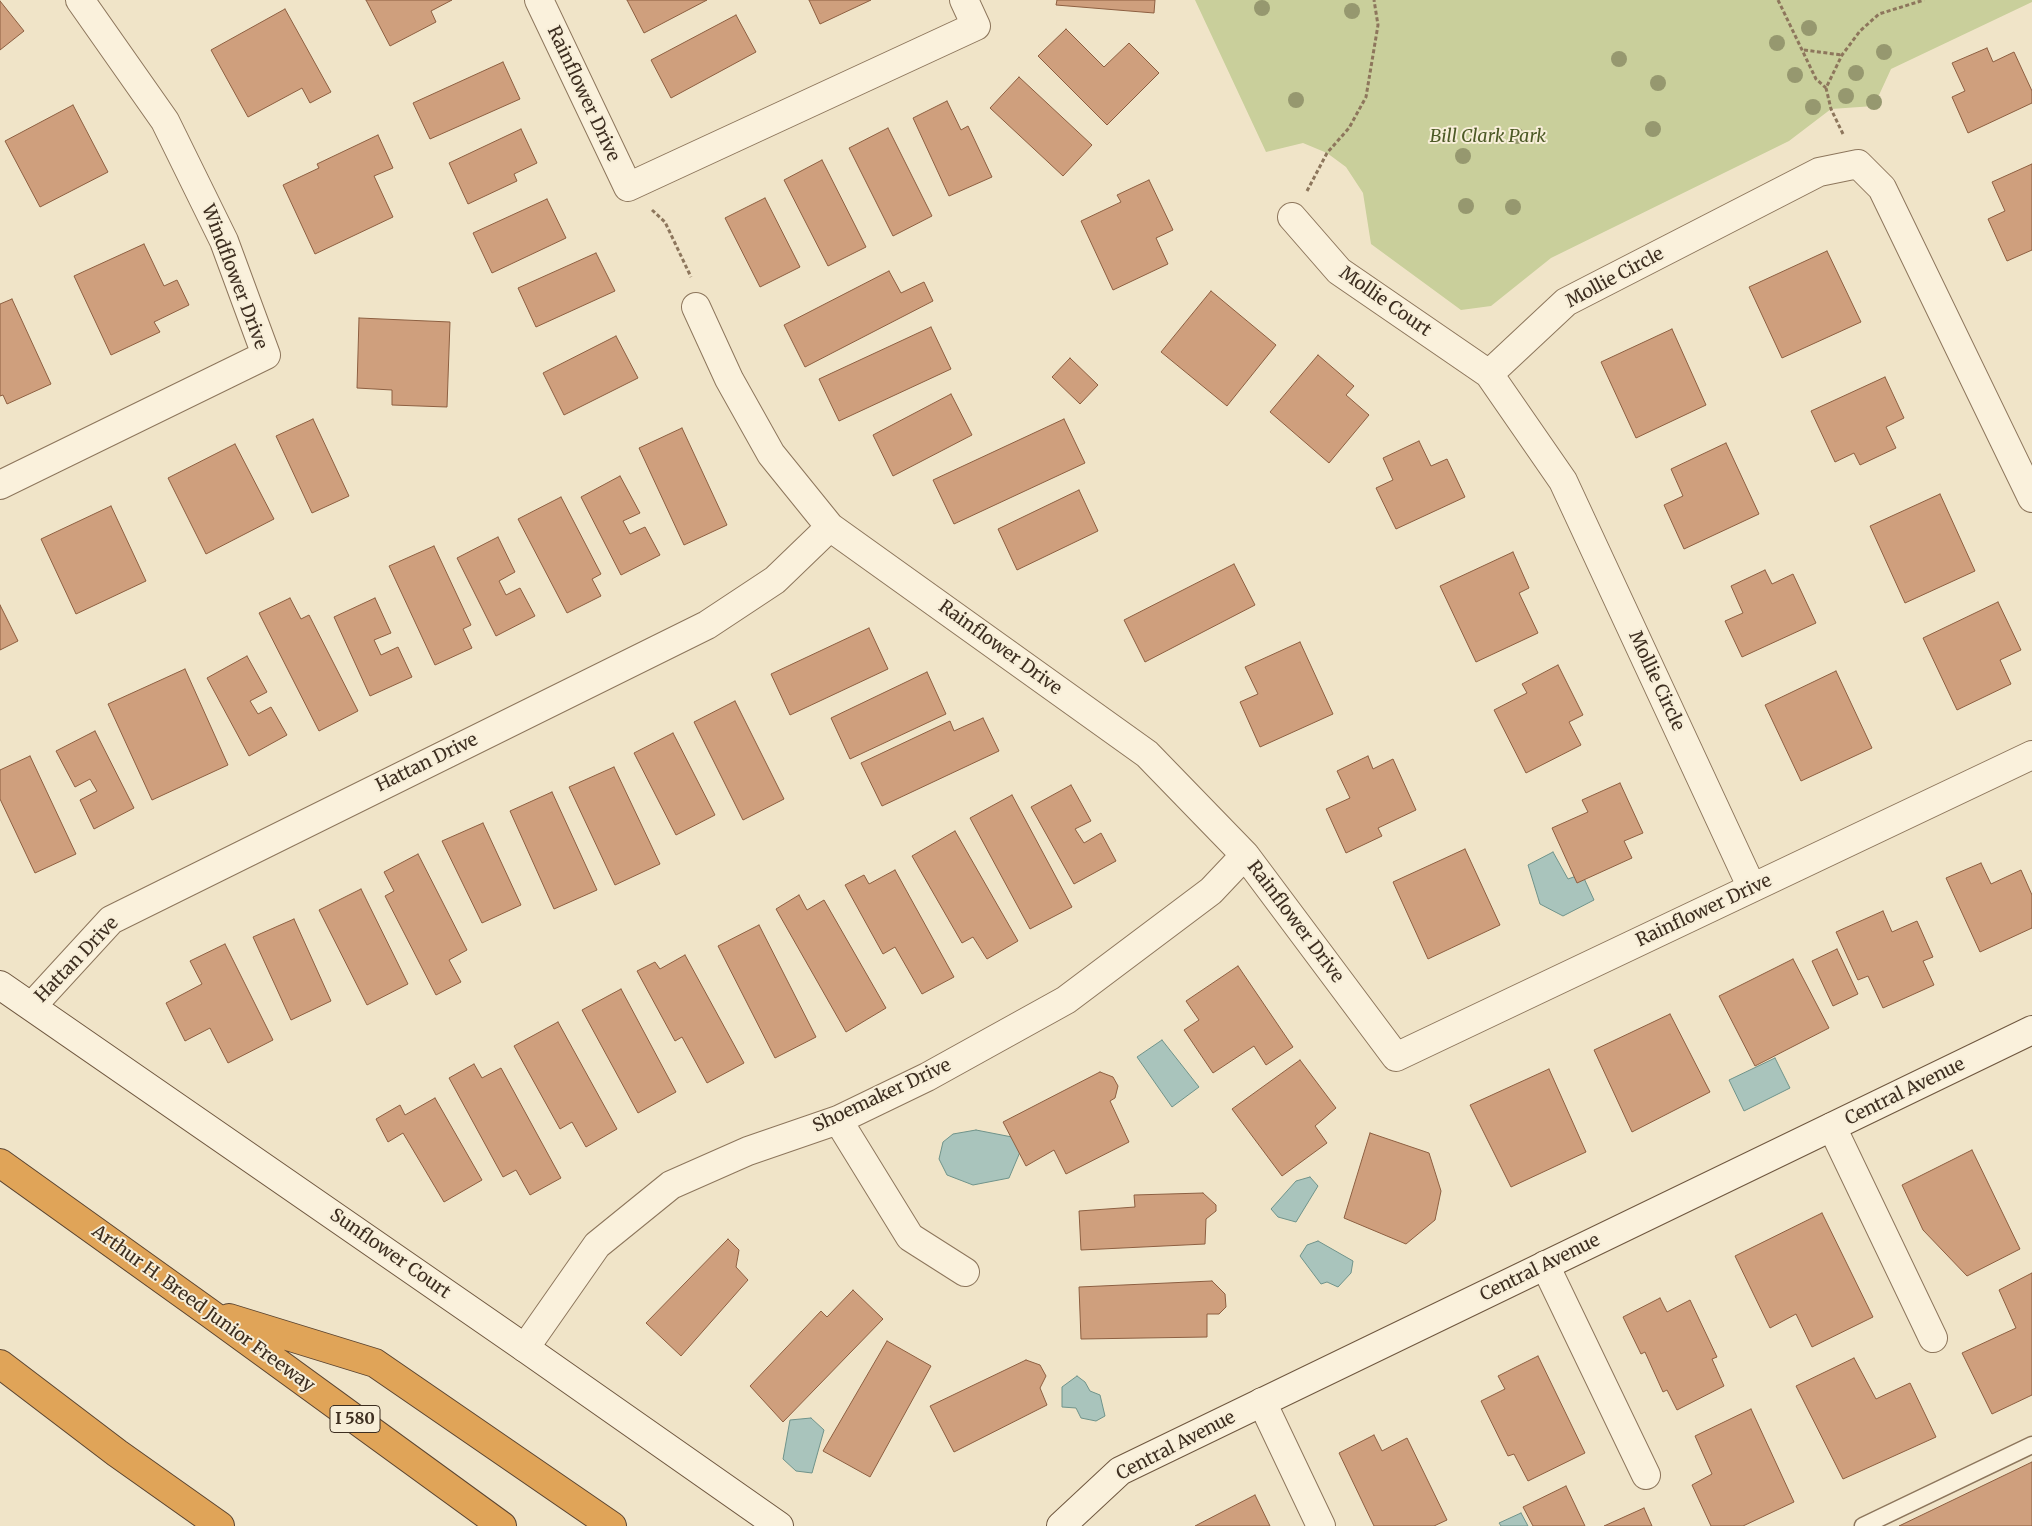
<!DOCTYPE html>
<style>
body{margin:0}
canvas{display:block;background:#f0e4c8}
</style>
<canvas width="2032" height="1526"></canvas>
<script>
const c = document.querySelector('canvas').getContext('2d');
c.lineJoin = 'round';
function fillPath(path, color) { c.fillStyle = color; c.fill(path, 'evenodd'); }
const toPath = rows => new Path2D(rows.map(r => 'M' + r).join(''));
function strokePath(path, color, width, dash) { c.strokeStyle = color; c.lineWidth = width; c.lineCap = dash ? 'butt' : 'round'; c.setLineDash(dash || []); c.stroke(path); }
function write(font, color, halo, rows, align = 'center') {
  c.font = font + ' Merriweather,serif'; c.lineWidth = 4; c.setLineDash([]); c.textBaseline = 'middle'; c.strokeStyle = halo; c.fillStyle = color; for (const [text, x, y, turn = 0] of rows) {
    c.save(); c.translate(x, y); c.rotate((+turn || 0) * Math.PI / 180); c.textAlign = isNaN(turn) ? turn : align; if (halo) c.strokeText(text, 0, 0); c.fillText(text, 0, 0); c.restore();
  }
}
fillPath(toPath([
 [1195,0,2032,0,2032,2,1891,69,1874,106,1831,109,1789,141,1551,258,1491,306,1461,310,1371,244,1363,193,1346,167,1327,153,1303,143,1266,152]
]), '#c9cf9b');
const water = toPath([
 [1553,852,1568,879,1582,874,1594,900,1563,916,1540,904,1528,865,1553,852],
 [1162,1040,1199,1087,1172,1107,1137,1057,1162,1040],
 [1775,1058,1790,1088,1744,1111,1729,1080,1775,1058],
 [976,1130,1012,1137,1020,1152,1009,1178,973,1185,947,1175,939,1159,943,1142,953,1134,976,1130],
 [1310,1177,1318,1186,1296,1222,1278,1217,1271,1209,1296,1181,1310,1177],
 [1318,1241,1353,1261,1351,1273,1338,1287,1327,1282,1321,1284,1300,1256,1307,1245,1318,1241],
 [1077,1376,1085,1382,1090,1391,1100,1395,1105,1416,1096,1421,1081,1418,1076,1408,1062,1407,1062,1387,1077,1376],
 [811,1418,824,1430,812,1473,796,1471,783,1459,790,1420,811,1418],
 [1521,1513,1528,1526,1501,1526,1499,1523,1521,1513]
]);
fillPath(water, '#a9c4bc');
strokePath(water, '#6f938a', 1);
const building = toPath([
 [366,0,452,0,431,11,436,22,390,46,366,0],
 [627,0,707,0,644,33,627,0],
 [809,0,871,0,820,24,809,0],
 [1057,0,1155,0,1154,13,1056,5,1057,0],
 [0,1,24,31,0,50,0,1],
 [285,9,331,92,310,103,302,88,248,117,211,50,285,9],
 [736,15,756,52,671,98,651,60,736,15],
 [1066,29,1104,67,1129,43,1159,73,1107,125,1038,56,1066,29],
 [1987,48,1993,62,2014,52,2032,91,2032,103,1968,133,1952,97,1965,91,1952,63,1987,48],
 [503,62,520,99,430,139,413,103,503,62],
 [1019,77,1092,145,1063,176,990,108,1019,77],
 [947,101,961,130,968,126,992,177,949,196,913,118,947,101],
 [73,105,108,172,40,207,5,141,73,105],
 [888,128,932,216,893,236,849,148,888,128],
 [521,129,537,163,514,174,517,181,468,204,449,163,521,129],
 [378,135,393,168,374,176,393,217,315,254,283,185,319,168,317,164,378,135],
 [822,160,866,247,828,266,784,180,822,160],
 [2032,164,2032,250,2007,261,1988,219,2005,211,1992,182,2032,164],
 [1149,180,1173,230,1156,238,1168,264,1113,290,1081,221,1121,202,1117,195,1149,180],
 [765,198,800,267,760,287,725,218,765,198],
 [547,199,566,238,492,273,473,233,547,199],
 [144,244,164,286,177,280,189,305,154,322,160,332,111,355,74,276,144,244],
 [1827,251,1861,322,1782,358,1749,287,1827,251],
 [596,253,615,291,536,327,518,288,596,253],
 [889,271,901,293,924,282,933,301,805,367,784,325,889,271],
 [1211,291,1276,345,1227,406,1161,352,1211,291],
 [12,299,51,384,7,404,3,395,0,396,0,304,12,299],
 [359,318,450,322,447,407,392,405,392,390,357,388,359,318],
 [931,327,951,369,839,421,819,379,931,327],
 [1672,329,1706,405,1636,438,1601,362,1672,329],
 [616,336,638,378,564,415,543,373,616,336],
 [1318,355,1354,386,1346,395,1369,415,1329,463,1270,412,1318,355],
 [1070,358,1098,385,1080,404,1052,377,1070,358],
 [1885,377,1904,418,1886,427,1896,448,1860,465,1854,453,1835,462,1811,411,1885,377],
 [951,394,972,435,893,476,873,435,951,394],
 [313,419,349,496,312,513,276,436,313,419],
 [1064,419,1085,463,954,524,933,480,1064,419],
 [682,428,727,525,684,545,639,448,682,428],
 [1419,441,1431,466,1447,459,1465,497,1396,529,1376,488,1393,480,1383,458,1419,441],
 [1726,443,1759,514,1684,549,1664,505,1683,496,1671,469,1726,443],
 [235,444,274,519,206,554,168,478,235,444],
 [620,476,640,513,623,521,630,534,645,527,660,555,621,575,581,497,620,476],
 [1079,490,1098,531,1017,570,998,529,1079,490],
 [1940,494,1975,571,1905,603,1870,526,1940,494],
 [561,497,601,574,592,579,601,596,567,613,518,519,561,497],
 [111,506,146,581,76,614,41,539,111,506],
 [498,537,515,572,499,581,506,595,520,588,535,616,496,636,457,558,498,537],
 [434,546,471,625,463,629,472,648,435,665,389,566,434,546],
 [1513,552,1529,588,1519,593,1538,633,1476,662,1440,586,1513,552],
 [1234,564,1255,605,1145,662,1124,620,1234,564],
 [1765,570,1772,584,1793,574,1816,623,1742,657,1725,621,1743,613,1731,586,1765,570],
 [290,598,301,619,309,615,358,711,319,731,259,613,290,598],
 [375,598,391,633,374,640,381,655,398,647,412,677,370,696,334,617,375,598],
 [1998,602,2021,650,2000,660,2011,684,1957,710,1923,638,1998,602],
 [0,605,18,641,0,650,0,605],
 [869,628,888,669,790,715,771,674,869,628],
 [1300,642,1333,714,1260,747,1240,702,1258,694,1245,667,1300,642],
 [247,656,267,692,250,701,258,714,271,707,287,735,249,756,207,678,247,656],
 [1558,665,1583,715,1569,722,1581,745,1526,773,1494,710,1527,693,1522,684,1558,665],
 [185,669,228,765,152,800,108,704,185,669],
 [1836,671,1872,748,1801,781,1765,705,1836,671],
 [927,672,946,714,850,759,831,718,927,672],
 [735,701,784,799,743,820,694,722,735,701],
 [983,718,999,751,882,806,861,763,950,721,954,731,983,718],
 [95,731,134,808,94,829,80,800,97,791,90,779,75,787,56,751,95,731],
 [673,733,715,815,676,835,634,753,673,733],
 [30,756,76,854,35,873,0,799,0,770,30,756],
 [1368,756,1373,769,1393,759,1416,810,1378,828,1382,836,1346,853,1326,809,1350,798,1337,771,1368,756],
 [614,767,660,864,615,885,569,787,614,767],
 [1620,783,1643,833,1624,841,1632,858,1577,883,1552,828,1588,812,1582,800,1620,783],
 [1071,785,1091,821,1075,829,1084,843,1101,833,1116,861,1074,884,1031,807,1071,785],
 [552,792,597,890,554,909,510,811,552,792],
 [1012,795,1072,907,1030,929,970,818,1012,795],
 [483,823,521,905,482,923,442,841,483,823],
 [955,831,1018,941,987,959,973,937,962,943,912,856,955,831],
 [1465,849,1500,925,1428,959,1393,882,1465,849],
 [418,854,467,950,449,960,461,982,436,995,385,896,394,891,384,872,418,854],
 [1981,863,1991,884,2021,870,2032,895,2032,928,1980,952,1946,878,1981,863],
 [895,870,954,977,922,994,895,947,883,954,845,885,864,875,869,884,895,870],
 [361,889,408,984,367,1005,319,910,361,889],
 [799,895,807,910,824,900,886,1008,846,1032,776,909,799,895],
 [1883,911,1892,932,1917,921,1933,957,1923,961,1934,985,1883,1008,1868,976,1858,980,1836,932,1883,911],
 [294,919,331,1001,291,1020,253,937,294,919],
 [759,925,816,1037,775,1058,718,946,759,925],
 [225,944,273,1040,228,1063,210,1028,185,1041,166,1003,202,984,190,961,225,944],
 [1837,949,1858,994,1833,1006,1812,961,1837,949],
 [685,955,744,1063,707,1083,682,1037,675,1041,637,971,655,962,660,969,685,955],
 [1793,959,1829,1028,1755,1066,1719,996,1793,959],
 [1238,966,1293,1047,1266,1065,1254,1046,1213,1073,1184,1030,1199,1020,1186,1001,1238,966],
 [621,989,676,1092,638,1113,582,1010,621,989],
 [1670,1014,1710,1092,1632,1132,1594,1050,1670,1014],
 [558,1022,617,1129,586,1147,572,1122,560,1129,514,1046,558,1022],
 [1300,1060,1336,1108,1315,1126,1327,1143,1282,1176,1232,1109,1300,1060],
 [474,1064,482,1078,501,1068,561,1178,530,1195,516,1170,503,1177,449,1078,474,1064],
 [1549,1069,1586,1152,1511,1187,1470,1105,1549,1069],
 [1100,1072,1113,1077,1118,1086,1115,1098,1110,1101,1129,1142,1066,1174,1054,1150,1026,1166,1003,1122,1100,1072],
 [435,1098,482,1180,444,1202,403,1133,388,1142,376,1119,400,1105,405,1115,435,1098],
 [1370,1133,1429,1153,1441,1191,1435,1220,1406,1244,1344,1218,1370,1133],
 [1972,1150,2020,1249,1967,1276,1923,1230,1902,1185,1972,1150],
 [1203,1193,1216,1205,1216,1211,1206,1219,1205,1244,1081,1250,1079,1211,1135,1207,1134,1195,1203,1193],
 [1822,1213,1873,1317,1812,1347,1796,1314,1770,1328,1735,1256,1822,1213],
 [728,1239,739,1250,736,1267,748,1280,681,1356,646,1323,728,1239],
 [2032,1273,2032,1395,1992,1414,1962,1353,2016,1328,1999,1290,2032,1273],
 [1212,1281,1225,1294,1226,1307,1219,1314,1207,1314,1207,1337,1081,1339,1079,1287,1212,1281],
 [853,1290,883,1319,783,1422,750,1386,821,1311,827,1317,853,1290],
 [1660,1298,1667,1312,1690,1300,1717,1357,1712,1359,1724,1386,1677,1410,1667,1390,1663,1392,1645,1352,1641,1354,1623,1317,1660,1298],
 [887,1341,931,1366,870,1477,823,1451,887,1341],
 [1538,1356,1585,1453,1528,1481,1514,1454,1508,1456,1481,1401,1505,1389,1498,1376,1538,1356],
 [1854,1358,1876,1399,1910,1383,1936,1437,1843,1479,1796,1386,1854,1358],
 [1026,1360,1040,1365,1046,1376,1040,1388,1047,1405,954,1452,930,1406,1026,1360],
 [1751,1409,1794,1502,1743,1526,1711,1526,1692,1485,1712,1474,1695,1436,1751,1409],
 [1374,1435,1382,1451,1407,1438,1447,1520,1434,1526,1374,1526,1339,1453,1374,1435],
 [2032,1462,2032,1526,1899,1526,2032,1462],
 [1566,1486,1585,1526,1533,1526,1523,1507,1566,1486],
 [1255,1495,1270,1526,1195,1526,1255,1495],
 [1644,1508,1652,1526,1604,1526,1644,1508]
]);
fillPath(building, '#cf9f7d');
strokePath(building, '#8d5f41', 1);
const lane = toPath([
 [1863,1526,2032,1445]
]);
const street = toPath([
 [539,0,628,187,976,26,964,0],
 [1292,217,1339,271,1489,374,1563,481,1752,888],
 [696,307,729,379,771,454,830,527,1147,754,1245,855,1396,1057,2032,755],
 [1489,374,1566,302,1819,172,1858,164,1882,188,2032,498],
 [0,485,266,355,224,241,165,121,80,0],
 [32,1006,111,920,707,625,775,580,830,527],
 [838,1120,910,1237,965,1272],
 [1832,1127,1933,1338],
 [1545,1265,1646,1475],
 [525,1348,597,1245,671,1185,748,1151,838,1120,927,1077,1066,1000,1211,891,1245,855],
 [1262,1402,1321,1526]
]);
const secondary = toPath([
 [0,985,525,1348,779,1526],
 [1061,1526,1120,1471,2032,1030]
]);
const highway = toPath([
 [0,1163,208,1312,502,1526],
 [229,1318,375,1363,612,1526],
 [0,1364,117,1453,220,1526]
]);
strokePath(lane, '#8d765c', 19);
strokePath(street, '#8d765c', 30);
strokePath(secondary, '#6f573f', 30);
strokePath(highway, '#5b4430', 30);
strokePath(toPath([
 [1778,0,1816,79,1826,88],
 [1804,50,1842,55],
 [1843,134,1831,109,1826,88,1842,55,1860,31,1879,14,1924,0],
 [1307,191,1327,153,1349,128,1366,97,1378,25,1374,0],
 [652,210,665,222,691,277]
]), '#8d765c', 3, [4, 2.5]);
strokePath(lane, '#faf1dc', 16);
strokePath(street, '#faf1dc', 28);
strokePath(secondary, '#faf1dc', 28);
strokePath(highway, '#e0a458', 28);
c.fillStyle = '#96986f';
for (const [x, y] of [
 [1262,8],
 [1352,11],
 [1809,28],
 [1777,43],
 [1884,52],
 [1619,59],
 [1856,73],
 [1795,75],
 [1658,83],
 [1846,96],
 [1296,100],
 [1874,102],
 [1813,107],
 [1653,129],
 [1517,136],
 [1463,156],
 [1466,206],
 [1513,207]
]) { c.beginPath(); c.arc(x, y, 8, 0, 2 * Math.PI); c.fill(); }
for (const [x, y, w] of [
 [355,1419,50]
]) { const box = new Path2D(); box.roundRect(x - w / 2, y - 13.5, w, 27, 4); c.fillStyle = '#f7eed8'; c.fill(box); strokePath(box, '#3d2e20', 1); }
write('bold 16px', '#3d2e20', null, [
 ["I 580",355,1419]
]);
write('18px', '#3d2e20', '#f7eed8', [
 ["Rainflower Drive",583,94,65],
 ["Windflower Drive",234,277,69],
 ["Mollie Circle",1615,278,-28],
 ["Mollie Court",1385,302,35],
 ["Rainflower Drive",1000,648,36],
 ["Mollie Circle",1656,681,65],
 ["Hattan Drive",427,763,-26],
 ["Rainflower Drive",1704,911,-25],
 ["Rainflower Drive",1295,922,53],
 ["Hattan Drive",77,960,-46],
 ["Central Avenue",1905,1092,-26],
 ["Shoemaker Drive",882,1096,-25],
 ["Sunflower Court",390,1254,35],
 ["Central Avenue",1540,1268,-26],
 ["Arthur H. Breed Junior Freeway",203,1309,36],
 ["Central Avenue",1176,1446,-27]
]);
write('italic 18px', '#4d5a26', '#f7eed8', [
 ["Bill Clark Park",1488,137]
]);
</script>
